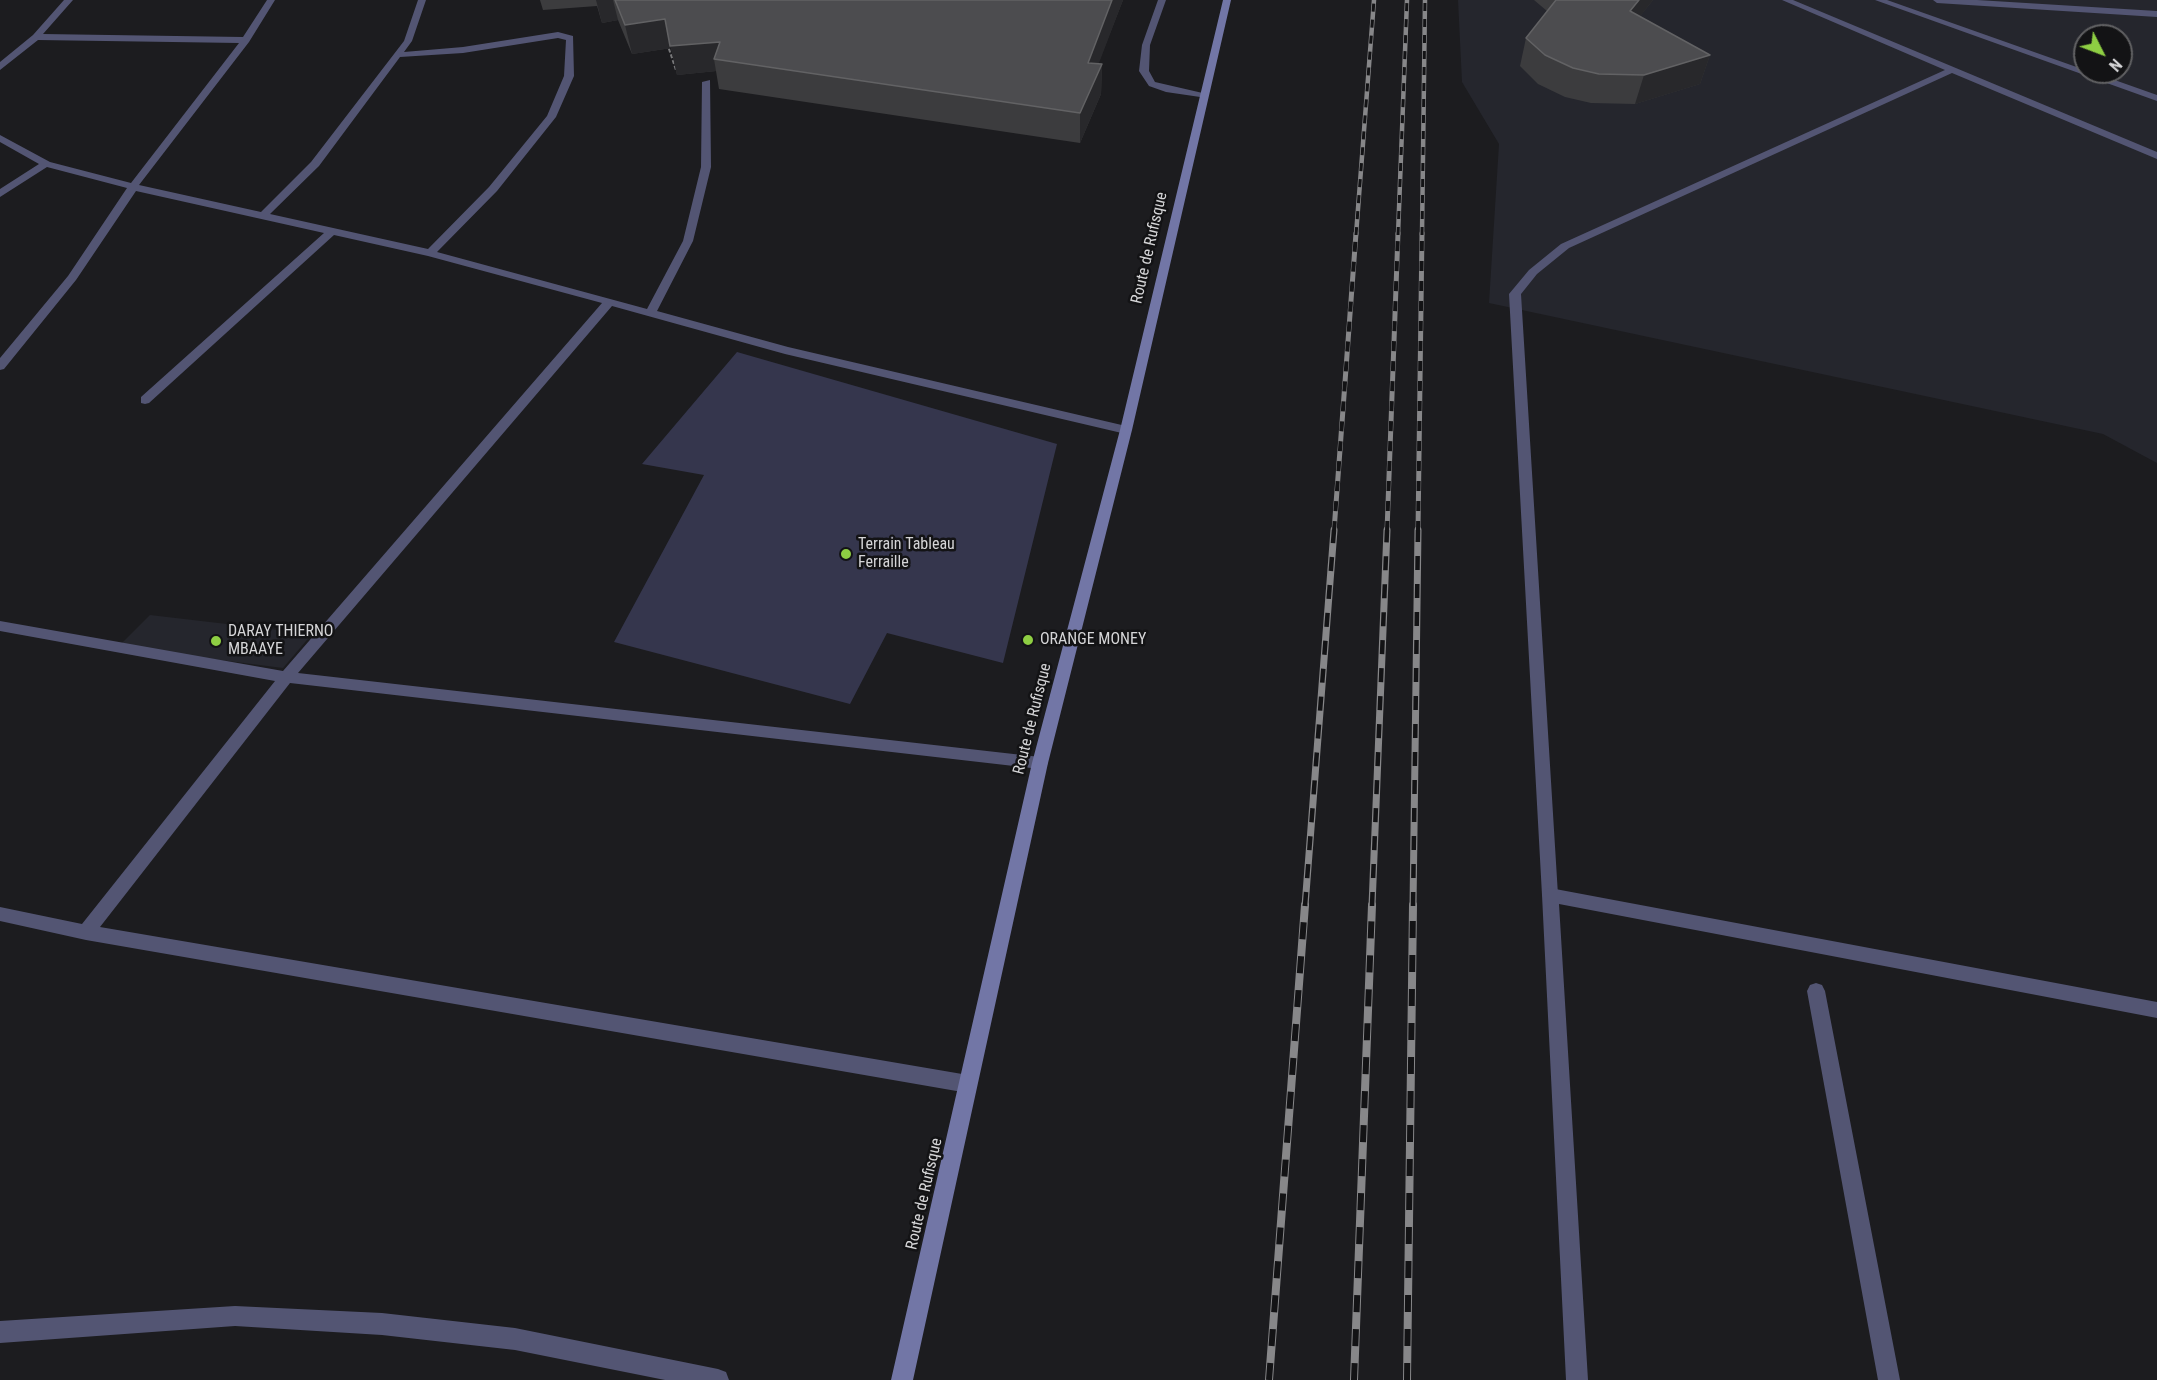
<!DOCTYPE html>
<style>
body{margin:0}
#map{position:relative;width:2157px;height:1380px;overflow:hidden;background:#1c1c1f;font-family:"Roboto Condensed",sans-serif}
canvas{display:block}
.north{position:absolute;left:2073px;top:24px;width:60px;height:60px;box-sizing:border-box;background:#131315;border:2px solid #616163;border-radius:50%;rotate:132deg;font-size:16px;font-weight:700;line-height:24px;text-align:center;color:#d5d5d7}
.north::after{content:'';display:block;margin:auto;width:21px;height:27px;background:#8ece43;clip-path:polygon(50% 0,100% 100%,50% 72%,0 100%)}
</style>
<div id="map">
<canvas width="2157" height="1380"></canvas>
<div class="north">N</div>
</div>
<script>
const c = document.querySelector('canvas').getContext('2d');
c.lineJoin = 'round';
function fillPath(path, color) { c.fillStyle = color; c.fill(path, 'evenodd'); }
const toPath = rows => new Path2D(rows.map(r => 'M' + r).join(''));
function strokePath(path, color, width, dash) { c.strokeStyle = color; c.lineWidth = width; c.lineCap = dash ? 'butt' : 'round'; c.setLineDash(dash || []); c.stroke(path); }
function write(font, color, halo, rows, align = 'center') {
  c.font = font + ' "Roboto Condensed",sans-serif'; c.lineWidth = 5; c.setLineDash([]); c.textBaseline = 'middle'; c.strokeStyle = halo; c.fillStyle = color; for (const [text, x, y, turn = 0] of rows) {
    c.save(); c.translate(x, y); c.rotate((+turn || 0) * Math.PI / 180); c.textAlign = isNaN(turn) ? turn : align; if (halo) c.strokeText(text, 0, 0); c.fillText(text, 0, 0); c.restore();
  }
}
fillPath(toPath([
 [1458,0,2157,0,2157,463,2103,434,1489,303,1499,144,1462,82],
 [2085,36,2121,36,2121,72,2085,72],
 [150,615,312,634,283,668,118,647]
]), '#25262d');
fillPath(toPath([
 [737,352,1057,444,1003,663,887,633,850,704,614,642,704,475,642,464]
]), '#35364d');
strokePath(toPath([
 [667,43,676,70]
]), '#78787a', 2, [4, 2]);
fillPath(toPath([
 [1158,0,1166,0,1150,45,1149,71,1155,82,1207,94,1207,98,1166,92,1149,86,1139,71,1142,45,1158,0],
 [1782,0,1793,0,2157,152,2157,159,1952,73,1569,248,1537,274,1521,294,1558,895,1556,900,1550,902,1544,900,1542,895,1509,294,1529,270,1561,244,1945,70,1782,0],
 [1875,0,1887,0,2085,70,2085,72,2092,72,2157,95,2157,101,1875,0],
 [1933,0,1977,0,2157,11,2157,17,1937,3,1933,0]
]), '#535573');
fillPath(toPath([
 [64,0,73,0,43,34,243,37,267,0,275,0,249,42,139,185,261,212,311,162,404,41,418,0,426,0,412,41,404,52,463,47,558,32,573,36,574,76,556,117,497,191,437,252,647,309,683,241,701,167,702,82,710,80,711,167,693,241,657,311,788,347,1126,426,1132,430,1126,434,785,354,612,306,298,673,1040,757,1046,759,1048,763,1046,767,1040,769,290,683,100,927,968,1075,975,1078,977,1084,975,1090,968,1093,86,940,0,921,0,907,82,924,275,681,0,631,0,621,283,671,602,303,428,256,334,235,149,403,145,404,141,403,141,397,324,233,136,191,76,280,4,369,0,370,0,358,68,276,127,188,47,167,0,197,0,189,39,164,0,142,0,135,50,162,131,183,239,43,38,40,0,70,0,62,33,35,64,0],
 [558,38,566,40,564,76,547,116,489,187,428,249,270,214,319,166,400,57,463,53,558,38],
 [1550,888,2157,1002,2157,1018,1559,904,1588,1380,1566,1380,1542,895,1544,890,1550,888],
 [1816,983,1822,985,1825,991,1900,1380,1878,1380,1807,991,1810,985,1816,983],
 [235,1306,382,1313,515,1328,718,1369,726,1372,729,1380,665,1380,515,1350,382,1335,235,1326,0,1343,0,1321,235,1306]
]), '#535573');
fillPath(toPath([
 [1223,0,1231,0,1132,430,1048,763,913,1380,891,1380,1032,763,1120,430,1223,0]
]), '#7276a6');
const railFar3 = toPath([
 [1356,235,1374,0],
 [1398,235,1407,0],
 [1422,235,1425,0]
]);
const railFar2 = toPath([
 [1334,531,1356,233],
 [1387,531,1398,233],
 [1418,531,1422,233]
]);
const railFar1 = toPath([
 [1305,906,1334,530],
 [1372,906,1387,530],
 [1413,906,1418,530]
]);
const rail = toPath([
 [1269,1380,1305,905],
 [1354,1380,1372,905],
 [1407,1380,1413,905]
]);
strokePath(railFar3, '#878789', 4.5);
strokePath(railFar2, '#878789', 5);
strokePath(railFar1, '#878789', 7);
strokePath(rail, '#878789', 8);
strokePath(railFar3, '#131315', 3, [8]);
strokePath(railFar2, '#131315', 4, [10]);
strokePath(railFar1, '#131315', 4.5, [14]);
strokePath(rail, '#131315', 6, [17]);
fillPath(toPath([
 [540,0,1123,0,1098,64,1102,64,1101,94,1080,143,719,89,716,71,677,75,671,48,632,54,618,20,602,23,597,6,543,10],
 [1534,0,1653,0,1640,16,1710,55,1700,84,1635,104,1591,103,1565,97,1538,84,1520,66,1526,38,1547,11]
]), '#3c3c3e');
fillPath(toPath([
 [596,0,613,0,618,20,602,23],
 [1112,0,1123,0,1088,92,1088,63],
 [1639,0,1653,0,1622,39,1630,11],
 [665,19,720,42,714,59,716,71,677,75,671,48,632,54,625,25],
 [1710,55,1700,84,1635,104,1644,75],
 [1102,64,1101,94,1080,143,1080,113]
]), '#28282b');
const building = toPath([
 [615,0,1112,0,1088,63,1102,64,1080,113,714,59,720,42,670,46,665,19,625,25,615,0],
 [1556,0,1639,0,1630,11,1710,55,1644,75,1599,74,1573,68,1545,55,1526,38,1556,0]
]);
fillPath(building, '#4c4c4f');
strokePath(building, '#626264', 1.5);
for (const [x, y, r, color] of [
 [846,554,6,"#8ece43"],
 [1028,640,6,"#8ece43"],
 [216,641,6,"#8ece43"]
]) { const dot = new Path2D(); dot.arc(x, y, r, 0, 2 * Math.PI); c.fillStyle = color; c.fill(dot); strokePath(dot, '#131315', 2); }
write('16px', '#d5d5d7', '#131315', [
 ["Route de Rufisque",1150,248,-77],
 ["Route de Rufisque",1033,719,-76],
 ["Route de Rufisque",925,1194,-77]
]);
write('16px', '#d5d5d7', '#131315', [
 ["Terrain Tableau",858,545],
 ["Ferraille",858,563],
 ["DARAY THIERNO",228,632],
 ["MBAAYE",228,650],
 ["ORANGE MONEY",1040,640]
], 'left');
</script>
